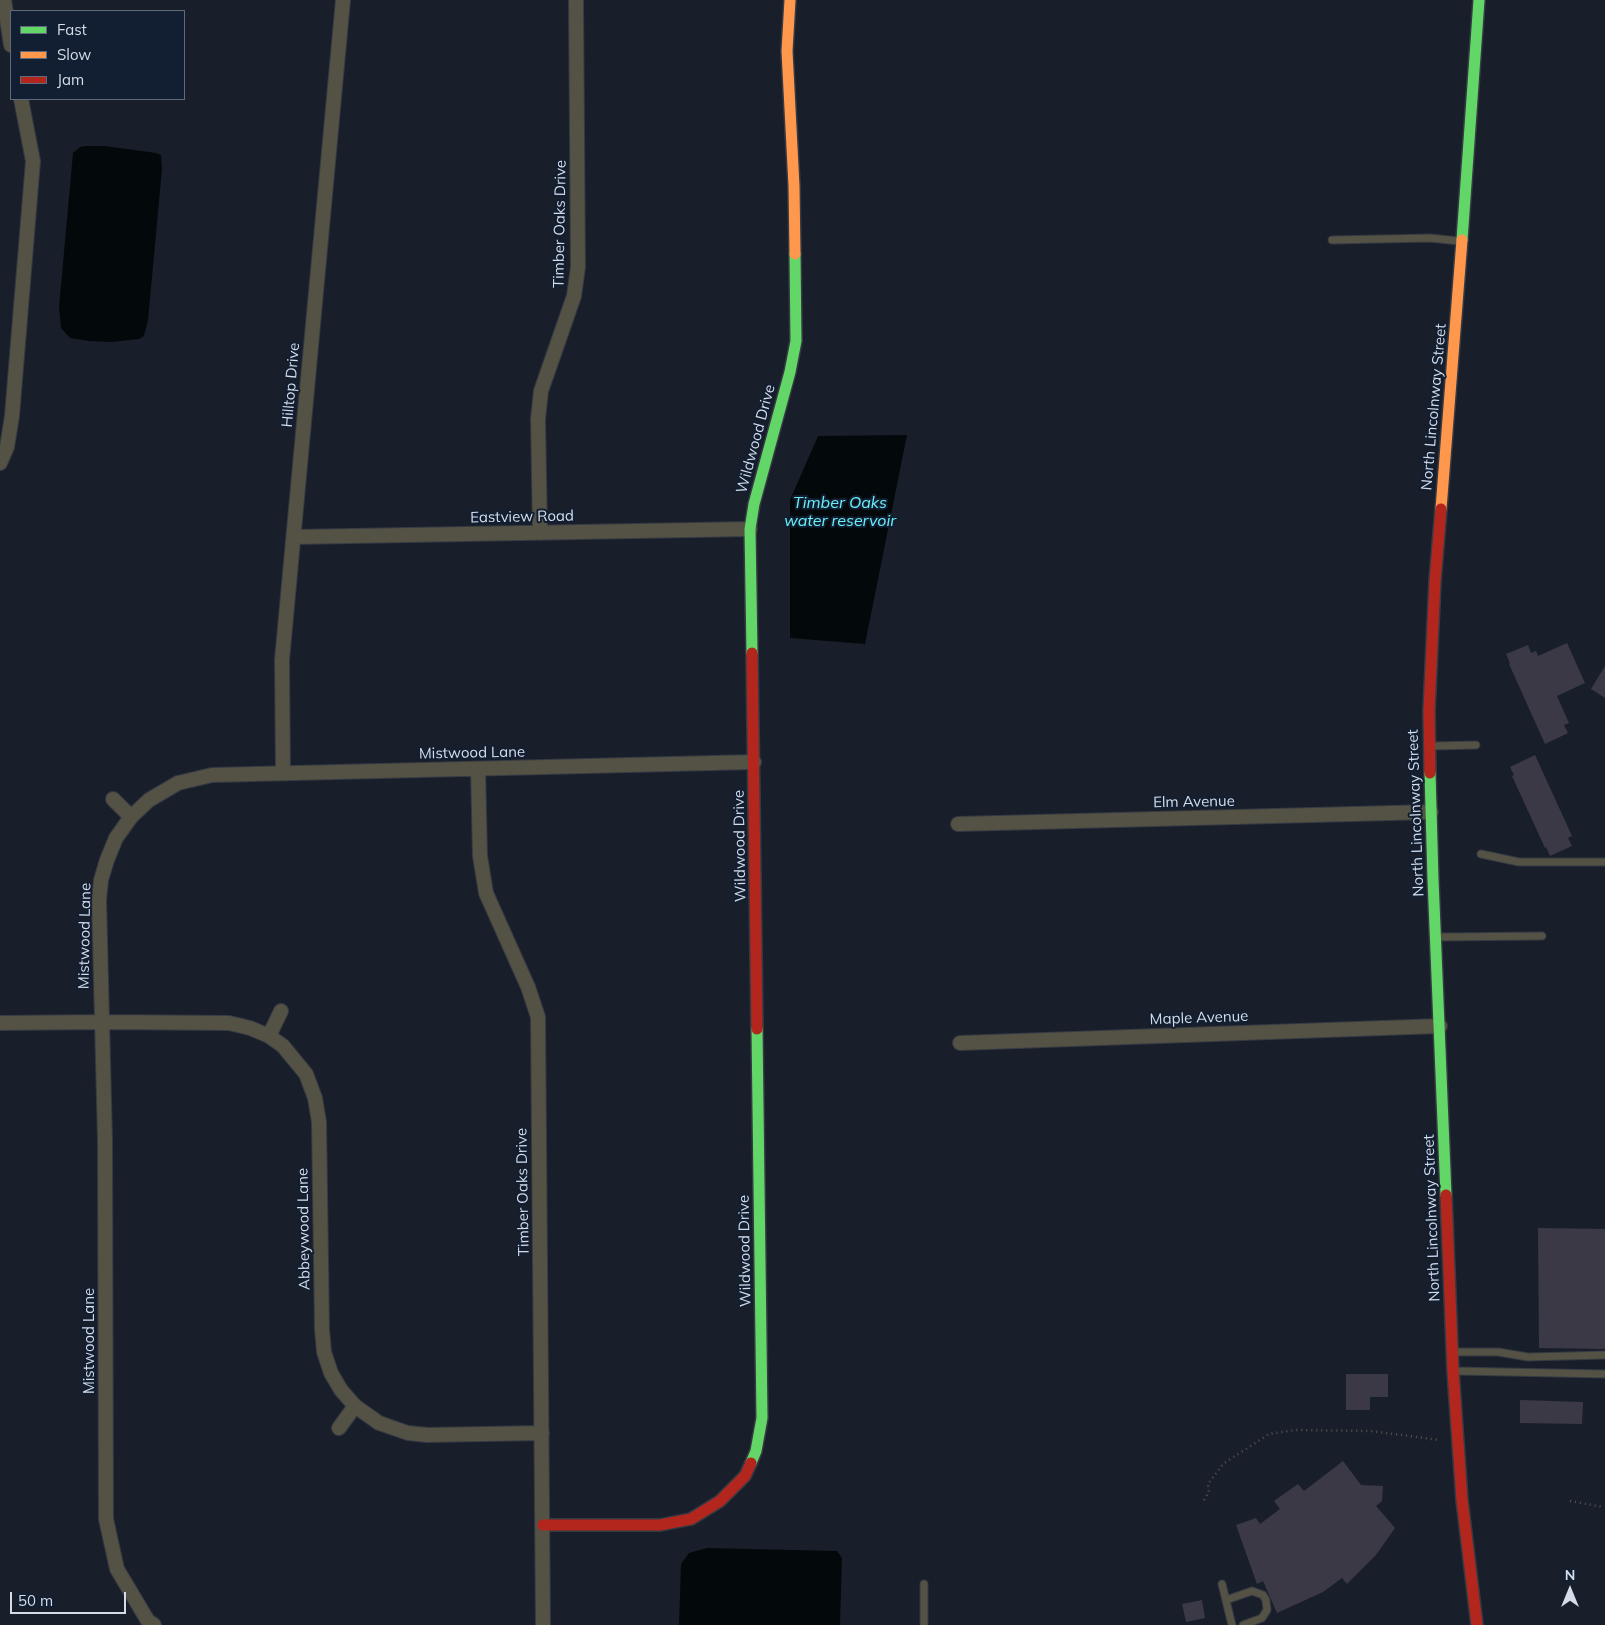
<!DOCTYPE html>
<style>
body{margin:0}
#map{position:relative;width:1605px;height:1625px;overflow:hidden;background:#191f2a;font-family:Mulish,sans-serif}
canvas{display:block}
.legend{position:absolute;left:10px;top:10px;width:175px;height:90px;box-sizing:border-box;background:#121e31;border:1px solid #606a7b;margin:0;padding:6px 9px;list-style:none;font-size:15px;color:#d4dce9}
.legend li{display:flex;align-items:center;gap:10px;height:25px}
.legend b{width:25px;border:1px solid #606a7b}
.north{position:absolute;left:1545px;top:1565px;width:50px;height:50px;-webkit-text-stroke:4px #121e31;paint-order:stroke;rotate:0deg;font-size:14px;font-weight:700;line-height:20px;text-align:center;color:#d4dce9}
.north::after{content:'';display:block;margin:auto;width:18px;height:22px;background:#d4dce9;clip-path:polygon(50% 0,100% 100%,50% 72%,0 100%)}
.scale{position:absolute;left:10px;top:1592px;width:116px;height:22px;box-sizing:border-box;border:2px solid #d4dce9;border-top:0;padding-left:6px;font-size:15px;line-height:18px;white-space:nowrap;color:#d4dce9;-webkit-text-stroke:4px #121e31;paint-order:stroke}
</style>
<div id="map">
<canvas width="1605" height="1625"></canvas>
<ul class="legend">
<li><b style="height:6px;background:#63d668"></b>Fast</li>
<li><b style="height:6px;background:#ff974d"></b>Slow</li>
<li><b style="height:6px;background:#b3261e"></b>Jam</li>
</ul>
<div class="north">N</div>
<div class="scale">50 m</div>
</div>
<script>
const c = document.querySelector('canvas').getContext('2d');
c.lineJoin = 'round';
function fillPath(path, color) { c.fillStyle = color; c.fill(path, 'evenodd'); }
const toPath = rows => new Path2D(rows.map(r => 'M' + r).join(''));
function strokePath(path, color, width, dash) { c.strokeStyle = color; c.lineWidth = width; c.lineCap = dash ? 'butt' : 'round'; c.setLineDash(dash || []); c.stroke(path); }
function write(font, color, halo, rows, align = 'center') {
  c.font = font + ' Mulish,sans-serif'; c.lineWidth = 4; c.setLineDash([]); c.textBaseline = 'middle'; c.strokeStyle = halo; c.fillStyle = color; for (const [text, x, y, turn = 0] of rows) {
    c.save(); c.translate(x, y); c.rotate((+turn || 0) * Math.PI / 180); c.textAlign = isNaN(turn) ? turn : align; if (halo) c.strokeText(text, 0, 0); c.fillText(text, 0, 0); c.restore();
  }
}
fillPath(toPath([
 [85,146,105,146,156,153,161,155,162,169,148,320,144,336,139,339,111,342,89,341,70,338,61,328,59,307,73,153,80,147],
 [907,435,865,644,790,638,790,500,818,436],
 [707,1548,837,1551,842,1558,840,1625,679,1625,681,1564,689,1553]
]), '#03090b');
fillPath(toPath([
 [1567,643,1585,683,1557,696,1569,723,1564,725,1568,733,1545,744,1509,664,1510,663,1506,654,1528,645,1531,653,1536,651,1538,656],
 [1605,666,1605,698,1591,689],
 [1535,755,1572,836,1568,838,1572,846,1550,856,1546,847,1545,848,1512,776,1514,775,1510,767],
 [1538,1228,1605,1229,1605,1349,1539,1348],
 [1346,1374,1388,1374,1388,1397,1370,1397,1370,1410,1346,1410],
 [1520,1400,1583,1402,1582,1424,1520,1423],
 [1343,1461,1361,1485,1383,1486,1382,1501,1376,1506,1395,1528,1376,1555,1347,1584,1342,1578,1323,1592,1277,1613,1263,1581,1257,1584,1236,1525,1256,1518,1260,1524,1280,1509,1274,1501,1298,1484,1304,1491],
 [1202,1600,1205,1618,1186,1622,1182,1604]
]), '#3c3946');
const lane = toPath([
 [1332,240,1430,238,1459,241],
 [1432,746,1476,745],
 [1481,854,1519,862,1605,862],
 [1439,937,1542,936],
 [1455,1352,1498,1352,1528,1357,1605,1355],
 [1456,1371,1605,1374],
 [924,1584,924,1625],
 [1222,1584,1232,1625],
 [1226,1600,1252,1591,1263,1595,1266,1600,1267,1610,1262,1618,1243,1625]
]);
const street = toPath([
 [4,0,11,45],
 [0,463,7,447,12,416,33,161,21,99],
 [540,533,538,419,541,391,574,296,578,267,576,0],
 [294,537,750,529],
 [478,769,480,856,486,893,528,987,538,1017,543,1625],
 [283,773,282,660,343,0],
 [113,799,131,817],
 [958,824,1431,812],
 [0,1023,102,1022,229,1023,250,1028,269,1036,283,1046,306,1074,315,1098,319,1122,322,1329,324,1352,331,1373,341,1390,355,1406,379,1423,408,1433,427,1435,542,1433],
 [269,1036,281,1011],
 [960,1043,1440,1026],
 [339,1428,355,1406],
 [154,1625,148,1621,117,1569,106,1519,105,1141,99,900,101,880,107,860,116,838,131,817,149,800,178,783,212,775,754,762]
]);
const fast = toPath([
 [1462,240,1479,0],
 [752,653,750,529,754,504,790,372,796,341,795,254],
 [1430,773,1433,879,1446,1195],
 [751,1463,756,1451,762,1418,757,1029]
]);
const slow = toPath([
 [790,0,787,51,794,186,795,254],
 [1441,509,1462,240]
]);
const jam = toPath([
 [752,653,757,1029],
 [1430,773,1429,711,1435,581,1441,509],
 [1446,1195,1453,1371,1462,1500,1477,1625],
 [543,1525,660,1525,691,1519,720,1501,745,1476,751,1463]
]);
strokePath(lane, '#353a43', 9);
strokePath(street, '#353a43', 16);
strokePath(fast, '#353a43', 14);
strokePath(slow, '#353a43', 14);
strokePath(jam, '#353a43', 14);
strokePath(toPath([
 [1204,1500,1209,1492,1208,1484,1223,1464,1269,1434,1295,1430,1371,1431,1439,1440],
 [1570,1501,1603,1507]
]), '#54544f', 2.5, [1, 4]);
strokePath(lane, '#545145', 7);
strokePath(street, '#545145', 14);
strokePath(fast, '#63d668', 11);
strokePath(slow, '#ff974d', 11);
strokePath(jam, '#b3261e', 11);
write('15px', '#d4dce9', '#121e31', [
 ["Timber Oaks Drive",560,224,-89],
 ["Hilltop Drive",291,385,-85],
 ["North Lincolnway Street",1434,407,-85],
 ["Wildwood Drive",756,439,-75],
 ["Eastview Road",522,517,-1],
 ["Mistwood Lane",472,753,-1],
 ["Elm Avenue",1194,802,-1],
 ["North Lincolnway Street",1416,813,-92],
 ["Wildwood Drive",740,846,-91],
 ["Mistwood Lane",85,936,-89],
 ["Maple Avenue",1199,1018,-2],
 ["Timber Oaks Drive",523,1192,-91],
 ["North Lincolnway Street",1432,1218,-92],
 ["Abbeywood Lane",304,1229,-91],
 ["Wildwood Drive",745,1251,-91],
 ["Mistwood Lane",89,1341,-90]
]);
write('italic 16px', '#68f0f7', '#121e31', [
 ["Timber Oaks",840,503],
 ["water reservoir",840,521]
]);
</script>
